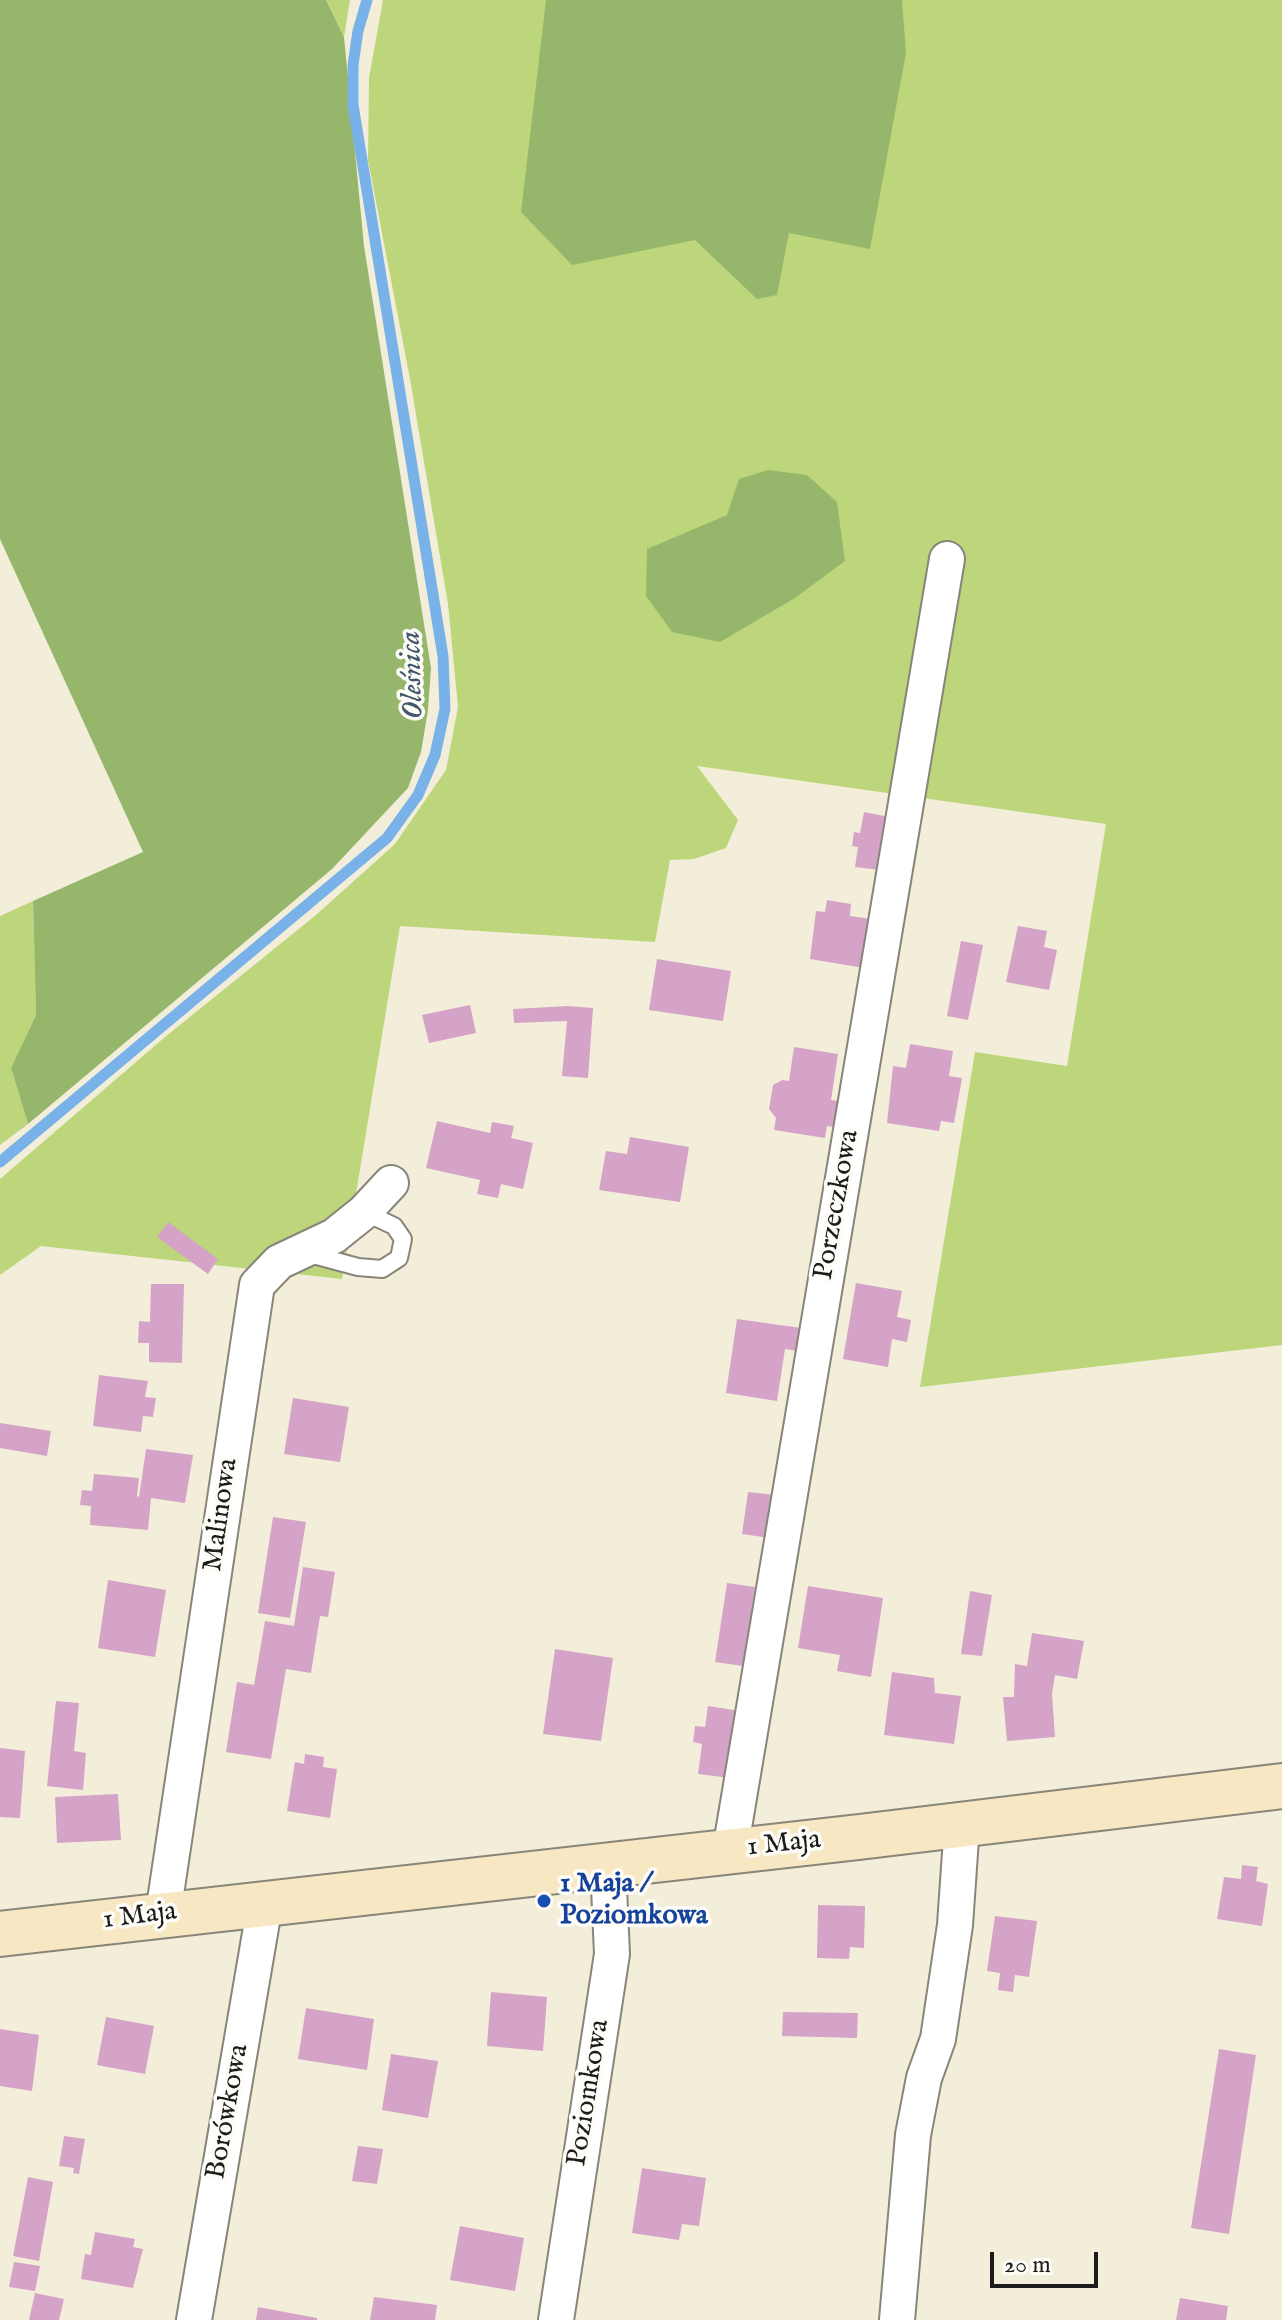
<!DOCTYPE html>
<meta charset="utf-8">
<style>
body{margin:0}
#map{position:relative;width:1282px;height:2320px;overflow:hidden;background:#f3eed9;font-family:"IM FELL English",serif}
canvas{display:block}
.scale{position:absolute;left:990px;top:2252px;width:108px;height:36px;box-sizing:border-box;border:4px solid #1c1c1c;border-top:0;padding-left:10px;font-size:24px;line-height:28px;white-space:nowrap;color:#1c1c1c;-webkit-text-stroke:6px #fdfcf7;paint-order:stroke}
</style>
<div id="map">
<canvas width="1282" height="2320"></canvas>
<div class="scale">20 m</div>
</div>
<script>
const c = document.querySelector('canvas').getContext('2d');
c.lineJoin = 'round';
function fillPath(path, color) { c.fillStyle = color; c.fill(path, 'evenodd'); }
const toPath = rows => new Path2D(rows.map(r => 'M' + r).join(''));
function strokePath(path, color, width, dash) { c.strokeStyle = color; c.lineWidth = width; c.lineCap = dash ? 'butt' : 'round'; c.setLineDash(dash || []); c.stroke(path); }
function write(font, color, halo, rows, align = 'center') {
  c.font = font + ' "IM FELL English",serif'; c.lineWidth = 7; c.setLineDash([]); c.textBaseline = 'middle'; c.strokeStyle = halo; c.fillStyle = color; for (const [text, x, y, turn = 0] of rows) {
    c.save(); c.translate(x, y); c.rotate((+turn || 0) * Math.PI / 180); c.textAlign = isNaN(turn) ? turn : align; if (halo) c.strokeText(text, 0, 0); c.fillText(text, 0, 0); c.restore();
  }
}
fillPath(toPath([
 [326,0,350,0,344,37],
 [383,0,1282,0,1282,1345,920,1387,975,1052,1067,1066,1106,824,697,766,738,820,726,848,694,859,670,860,655,942,400,926,342,1279,41,1246,0,1275,0,1179,165,1037,316,915,395,844,446,770,458,707,448,604,410,379,368,160,369,78],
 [33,901,36,1015,11,1068,28,1124,0,1145,0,916]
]), '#bdd67b');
fillPath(toPath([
 [0,0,326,0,344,37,364,246,431,668,428,710,421,752,408,788,332,869,28,1124,11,1068,36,1015,33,901,143,852,0,539],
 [546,0,902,0,906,53,870,249,789,233,777,295,757,299,695,240,572,265,521,212],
 [768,470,807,475,837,502,845,561,795,598,720,642,672,632,646,596,647,549,727,515,739,479]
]), '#96b76b');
strokePath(toPath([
 [0,1162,387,838,418,795,435,755,445,709,443,656,353,105,353,65,358,31,367,0]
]), '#79b1e9', 11);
fillPath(toPath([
 [864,812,889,817,880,870,855,867,858,847,852,846,854,832,860,833],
 [827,900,851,904,850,916,871,919,864,968,810,959,816,911,825,912],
 [1018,926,1047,931,1044,947,1057,950,1049,990,1006,982],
 [961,941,983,945,968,1020,947,1016],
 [657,959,731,971,723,1021,649,1010],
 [470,1005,476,1033,429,1043,422,1015],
 [568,1006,593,1008,588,1078,562,1076,567,1021,514,1023,513,1009],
 [910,1044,953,1051,949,1076,962,1078,954,1123,941,1121,939,1131,887,1123,893,1066,906,1068],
 [794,1047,838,1054,831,1100,839,1101,841,1122,834,1127,827,1126,825,1138,774,1130,776,1118,769,1109,773,1085,782,1080,789,1081],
 [437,1121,490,1133,492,1122,514,1126,511,1138,533,1143,523,1189,501,1184,498,1198,477,1194,480,1180,426,1168],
 [630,1137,689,1147,680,1202,599,1190,606,1151,627,1154],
 [168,1222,218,1259,208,1274,157,1237],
 [856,1283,902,1291,897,1317,911,1320,907,1342,892,1339,888,1367,843,1359],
 [151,1284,184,1284,182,1363,149,1362,149,1343,138,1343,139,1321,150,1322],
 [737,1319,801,1328,797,1351,785,1349,777,1401,726,1393],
 [99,1375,148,1381,145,1397,156,1398,153,1417,143,1416,141,1432,93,1426],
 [293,1398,349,1407,340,1462,284,1454],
 [0,1423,51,1431,47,1456,0,1448],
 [146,1449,193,1455,185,1503,151,1498,148,1530,90,1525,91,1506,80,1505,82,1490,92,1491,94,1474,139,1478,137,1496,139,1497],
 [748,1492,775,1495,770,1538,742,1534],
 [273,1517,306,1522,290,1618,258,1613],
 [303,1567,335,1572,328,1617,320,1616,311,1673,286,1669,271,1759,226,1752,237,1682,254,1685,265,1621,294,1626],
 [108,1580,166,1590,155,1657,98,1648],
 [727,1583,755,1587,743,1666,715,1662],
 [808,1586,883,1598,871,1677,837,1671,840,1655,798,1648],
 [970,1591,992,1595,982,1656,961,1654],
 [1032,1633,1084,1641,1077,1679,1055,1675,1052,1694,1055,1737,1007,1741,1003,1697,1014,1697,1015,1664,1027,1666],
 [555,1649,613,1658,601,1741,543,1734],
 [892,1672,934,1678,935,1693,961,1696,954,1744,884,1735],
 [56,1701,79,1703,74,1751,86,1753,83,1790,47,1786],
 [708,1706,740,1711,730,1778,698,1774,702,1744,693,1742,695,1726,705,1727],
 [0,1748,25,1751,20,1818,0,1817],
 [305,1754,324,1757,323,1767,337,1769,330,1818,287,1811,295,1762,304,1764],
 [118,1794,121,1840,57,1843,55,1797],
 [1242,1865,1258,1867,1256,1881,1268,1884,1262,1926,1217,1919,1224,1877,1241,1879],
 [818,1905,865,1906,864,1948,850,1947,849,1959,817,1958],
 [995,1916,1037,1921,1029,1977,1015,1975,1013,1992,998,1990,1000,1973,987,1971],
 [491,1992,547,1997,543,2051,487,2046],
 [306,2008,374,2019,367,2070,298,2059],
 [783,2012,858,2013,857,2038,782,2036],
 [106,2017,154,2026,145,2074,97,2065],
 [0,2029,39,2035,32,2091,0,2086],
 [1219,2049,1256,2055,1229,2234,1191,2228],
 [391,2054,438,2061,428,2118,382,2110],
 [64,2136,85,2139,79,2174,73,2173,74,2168,59,2166],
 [358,2146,383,2149,377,2184,352,2181],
 [642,2168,706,2178,699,2226,682,2224,679,2240,632,2233],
 [28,2177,53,2182,39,2261,13,2256],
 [460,2226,524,2238,515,2291,450,2280],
 [95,2232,135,2239,133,2247,143,2249,133,2288,81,2279,85,2254,91,2255],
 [14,2262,40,2266,35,2291,9,2287],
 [35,2293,64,2299,59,2320,29,2320],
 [374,2297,437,2305,435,2320,370,2320],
 [1180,2298,1228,2306,1226,2320,1176,2320],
 [258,2307,317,2318,317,2320,256,2320]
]), '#d5a3c8');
const lane = toPath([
 [306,1253,358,1267,382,1269,399,1258,403,1239,394,1226,364,1212]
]);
const street = toPath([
 [730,1851,947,559],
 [163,1914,257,1285,279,1262,334,1236,364,1212,391,1183],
 [194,2320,265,1904],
 [556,2320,612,1954,608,1865],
 [897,2320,913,2135,924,2078,938,2039,955,1925,962,1824]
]);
const secondary = toPath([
 [0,1934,859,1837,1282,1786]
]);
strokePath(lane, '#88857a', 20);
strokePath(street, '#88857a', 38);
strokePath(secondary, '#88857a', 48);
strokePath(lane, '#fff', 16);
strokePath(street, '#fff', 34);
strokePath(secondary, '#f7e8c3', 44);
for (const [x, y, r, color] of [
 [544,1901,8,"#1a4fb4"]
]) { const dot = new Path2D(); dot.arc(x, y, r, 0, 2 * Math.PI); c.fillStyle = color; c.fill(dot); strokePath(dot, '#fdfcf7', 3); }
write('28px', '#1c1c1c', '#fdfcf7', [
 ["Porzeczkowa",838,1205,-80],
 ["Malinowa",222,1515,-82],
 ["1 Maja",784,1845,-6],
 ["1 Maja",140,1917,-7],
 ["Poziomkowa",590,2093,-81],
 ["Borówkowa",229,2112,-80]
]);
write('bold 28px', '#164399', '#fdfcf7', [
 ["1 Maja /",560,1885],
 ["Poziomkowa",560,1917]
], 'left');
write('italic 30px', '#41586e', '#fdfcf7', [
 ["Oleśnica",414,675,-92]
]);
</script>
